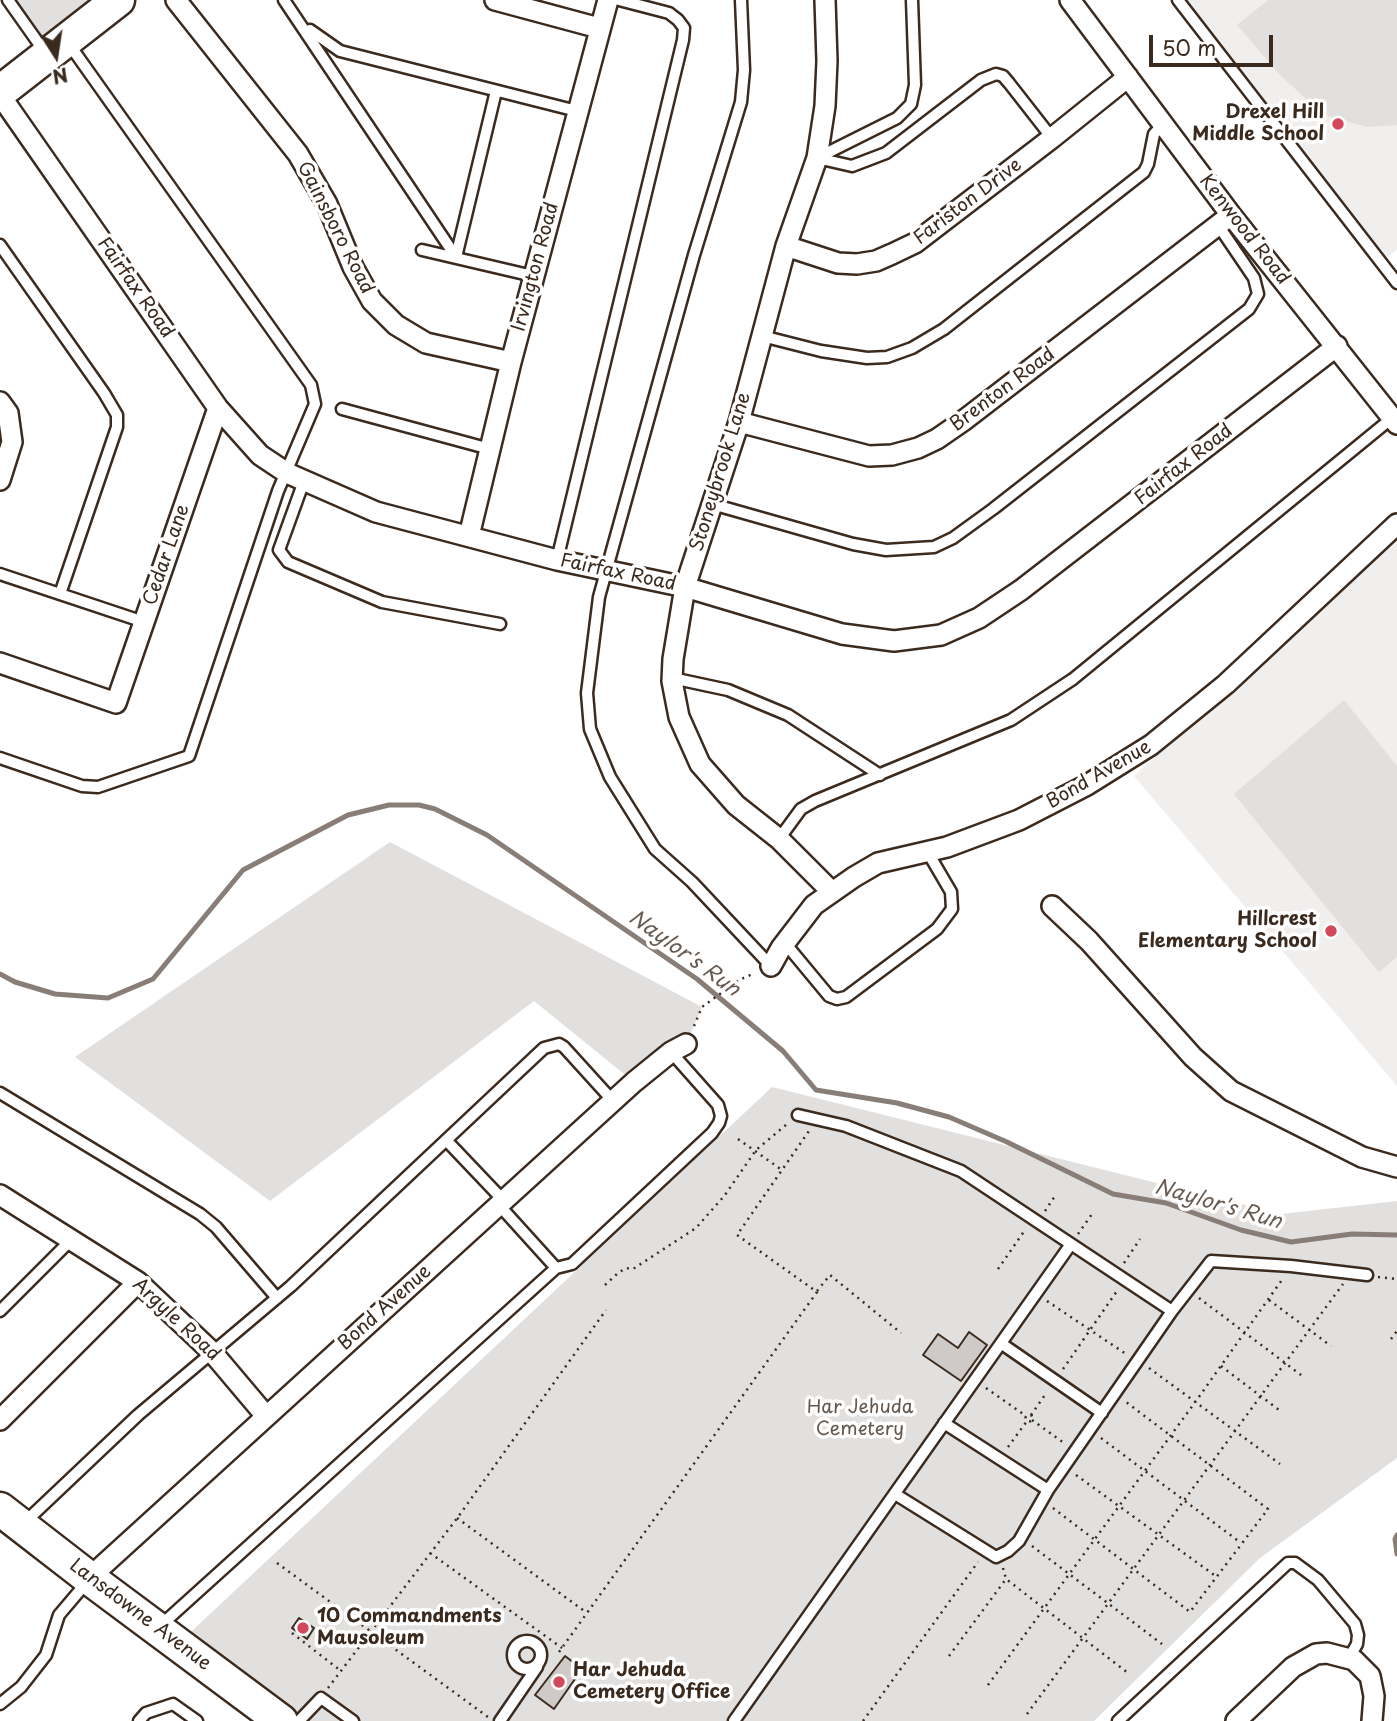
<!DOCTYPE html>
<style>
body{margin:0}
#map{position:relative;width:1397px;height:1721px;overflow:hidden;background:#fff;font-family:"Playpen Sans",sans-serif}
canvas{display:block}
.north{position:absolute;left:21px;top:21px;width:70px;height:70px;-webkit-text-stroke:5px #fff;paint-order:stroke;rotate:168deg;font-size:19px;font-weight:700;line-height:28px;text-align:center;color:#3b2a1e}
.north::after{content:'';display:block;margin:auto;width:24px;height:32px;background:#3b2a1e;clip-path:polygon(50% 0,100% 100%,50% 72%,0 100%)}
.scale{position:absolute;left:1149px;top:35px;width:124px;height:32px;box-sizing:border-box;border:4px solid #3b2a1e;border-top:0;padding-left:9px;font-size:21px;line-height:24px;white-space:nowrap;color:#3b2a1e;-webkit-text-stroke:5px #fff;paint-order:stroke}
</style>
<div id="map">
<canvas width="1397" height="1721"></canvas>
<div class="north">N</div>
<div class="scale">50 m</div>
</div>
<script>
const c = document.querySelector('canvas').getContext('2d');
c.lineJoin = 'round';
function fillPath(path, color) { c.fillStyle = color; c.fill(path, 'evenodd'); }
const toPath = rows => new Path2D(rows.map(r => 'M' + r).join(''));
function strokePath(path, color, width, dash) { c.strokeStyle = color; c.lineWidth = width; c.lineCap = dash ? 'butt' : 'round'; c.setLineDash(dash || []); c.stroke(path); }
function write(font, color, halo, rows, align = 'center') {
  c.font = font + ' "Playpen Sans",sans-serif'; c.lineWidth = 7; c.setLineDash([]); c.textBaseline = 'middle'; c.strokeStyle = halo; c.fillStyle = color; for (const [text, x, y, turn = 0] of rows) {
    c.save(); c.translate(x, y); c.rotate((+turn || 0) * Math.PI / 180); c.textAlign = isNaN(turn) ? turn : align; if (halo) c.strokeText(text, 0, 0); c.fillText(text, 0, 0); c.restore();
  }
}
fillPath(toPath([
 [1182,0,1397,0,1397,249,1385,260],
 [1397,541,1397,1086,1134,776]
]), '#f1efee');
fillPath(toPath([
 [9,0,118,0,47,56],
 [1268,0,1397,0,1397,125,1367,127,1324,115,1280,75,1237,25],
 [1344,700,1397,766,1397,957,1379,972,1234,794],
 [390,842,702,1007,686,1044,634,1082,534,1001,270,1201,75,1057],
 [772,1087,1281,1214,1397,1201,1397,1458,1260,1558,1094,1721,283,1721,178,1644]
]), '#e2e0de');
strokePath(toPath([
 [0,974,15,982,55,994,108,998,153,979,243,870,348,815,389,805,419,805,435,809,487,835,697,979,783,1051,816,1090,897,1103,949,1117,1007,1142,1113,1194,1166,1203,1241,1230,1291,1242,1352,1234,1397,1235],
 [1397,1535,1395,1539,1397,1554]
]), '#887e77', 5);
const building = toPath([
 [969,1332,987,1345,961,1381,923,1355,938,1334,958,1348,969,1332],
 [299,1618,314,1628,307,1639,292,1628,299,1618],
 [565,1656,582,1669,554,1709,535,1695,565,1656]
]);
fillPath(building, '#cfcac7');
strokePath(building, '#3b2a1e', 2);
const service = toPath([
 [8,0,44,51],
 [284,0,456,257],
 [741,0,744,70,741,102,694,255,599,597,587,693,590,729,610,777,655,849,692,882,771,966],
 [1178,0,1397,283],
 [310,30,340,51,577,111],
 [817,158,852,166,886,153,981,80,996,74,1003,76,1009,83,1052,138],
 [817,158,897,118,911,104,915,85,912,0],
 [0,245,104,393,117,415,117,427,60,594],
 [422,250,533,276],
 [456,257,496,91],
 [762,336,821,351,867,358,887,357,912,348,944,329,1144,172,1148,164,1154,134,1163,124],
 [342,409,490,449],
 [304,481,279,550,288,562,382,602,500,624],
 [712,504,853,544,886,550,934,547,953,538,993,509,1249,309,1258,294,1254,278,1218,225],
 [557,560,683,40,684,28,678,20,669,13,619,0],
 [0,574,144,622],
 [672,678,728,690,788,715,880,775],
 [0,758,82,786,98,787,189,756,278,491,315,404,311,385,69,44],
 [779,839,801,809,815,801,1011,720,1073,679,1392,418],
 [785,943,829,996,837,999,846,997,937,929,952,909,951,892,927,851],
 [0,1093,200,1214,216,1227,277,1298],
 [798,1115,846,1126,961,1171,1071,1244],
 [446,1140,504,1201],
 [556,1268,572,1264,712,1133,719,1123,721,1116,718,1105,671,1052],
 [0,1311,71,1240],
 [1002,1344,1102,1413],
 [944,1423,1048,1490],
 [895,1494,996,1557,1008,1551,1019,1541,1048,1490,1172,1311],
 [24,1523,138,1415,291,1286,544,1048,559,1044,564,1047,613,1101],
 [160,1626,556,1268,499,1205],
 '513 1655a14 14 0 1 1 28 0a14 14 0 1 1-28 0Z',
 [0,1704,21,1687,46,1655,59,1615,87,1582],
 [139,1721,146,1713,173,1704,197,1721],
 [299,1721,321,1698,353,1721],
 [500,1721,537,1667],
 [734,1721,1071,1244,1172,1311,1211,1261,1291,1266,1367,1275],
 [1118,1721,1288,1563,1295,1563,1318,1580,1355,1624,1358,1635,1357,1644,1349,1658]
]);
const minor = toPath([
 [176,0,298,154,327,204,353,267,372,301,396,325,426,343,511,362],
 [495,0,599,28],
 [825,0,827,61,825,106,817,158,786,246,739,422,685,587,673,659,672,681,679,717,700,764,736,805,779,839,831,891],
 [1070,0,1231,215,1397,424],
 [0,95,218,408,260,455,287,473,376,512,557,560,685,587,842,634,894,641,941,635,979,618,1021,590,1337,346],
 [786,246,838,263,857,264,876,261,892,254,915,243,1052,138,1128,77],
 [0,402,8,413,12,442,0,480],
 [739,422,869,456,892,455,918,448,937,439,963,421,1231,215],
 [469,536,511,362,608,0],
 [0,663,116,703,218,408],
 [1052,906,1089,941,1193,1057,1231,1091,1362,1157,1397,1167],
 [771,966,781,948,814,905,854,877,878,863,947,847,1019,820,1087,785,1151,745,1226,684,1397,524],
 [0,1195,138,1282,212,1352,266,1416],
 [0,1420,138,1282],
 [89,1578,634,1082,671,1052,686,1044],
 [1236,1721,1293,1667,1316,1654,1327,1653,1354,1660,1370,1676,1374,1696,1372,1721]
]);
const primary = toPath([
 [0,92,118,0],
 [0,1509,89,1578,281,1721]
]);
strokePath(service, '#3b2a1e', 15);
strokePath(minor, '#3b2a1e', 24);
strokePath(primary, '#3b2a1e', 37);
strokePath(toPath([
 [694,1026,702,1007,739,980,755,973],
 [738,1139,782,1170],
 [1045,1211,1055,1196],
 [1078,1234,1092,1214],
 [1124,1263,1140,1239],
 [998,1269,1025,1230],
 [1378,1277,1397,1279],
 [605,1285,618,1273,626,1268,633,1269,696,1228,725,1195,756,1150,787,1124],
 [817,1291,830,1275,901,1333],
 [1199,1298,1305,1378],
 [1269,1300,1331,1346],
 [1047,1301,1126,1354],
 [1391,1339,1397,1331],
 [1221,1366,1279,1410],
 [1149,1368,1280,1464],
 [1063,1369,1117,1291],
 [986,1388,1026,1416],
 '1025.5 1418a3.5 3.5 0 1 1 7 0a3.5 3.5 0 1 1-7 0Z',
 [1031,1415,1047,1392],
 [1032,1420,1064,1443],
 [1101,1438,1241,1543],
 [1008,1447,1027,1421],
 [1076,1475,1217,1577],
 [1053,1508,1190,1612,1268,1509,1126,1402],
 [457,1518,587,1613],
 [1032,1546,1162,1644],
 [430,1553,562,1648],
 [277,1563,488,1717],
 [1003,1568,1006,1579,1128,1673],
 [292,1633,341,1671],
 [559,1652,817,1292,737,1235,809,1131],
 [949,1656,1006,1579],
 [988,1685,1196,1401,1284,1277],
 [328,1688,458,1517,606,1310],
 [1027,1714,1343,1284],
 [863,1721,978,1562]
]), '#3b2a1e', 2.5, [2, 5]);
strokePath(service, '#fff', 10);
strokePath(minor, '#fff', 19);
strokePath(primary, '#fff', 32);
for (const [x, y, r, color] of [
 [1338,124,7,"#d1495b"],
 [1331,931,7,"#d1495b"],
 [303,1628,7,"#d1495b"],
 [559,1682,7,"#d1495b"]
]) { const dot = new Path2D(); dot.arc(x, y, r, 0, 2 * Math.PI); c.fillStyle = color; c.fill(dot); strokePath(dot, '#fff', 2.5); }
write('bold 19px', '#3b2a1e', '#fff', [
 ["Drexel Hill",1324,113],
 ["Middle School",1324,135],
 ["Hillcrest",1317,920],
 ["Elementary School",1317,942],
 ["10 Commandments",317,1617,"left"],
 ["Mausoleum",317,1639,"left"],
 ["Har Jehuda",573,1671,"left"],
 ["Cemetery Office",573,1693,"left"]
], 'right');
write('19px', '#3b2a1e', '#fff', [
 ["Fariston Drive",968,202,-37],
 ["Gainsboro Road",335,228,63],
 ["Kenwood Road",1244,230,52],
 ["Irvington Road",536,267,-75],
 ["Fairfax Road",135,288,55],
 ["Brenton Road",1003,390,-37],
 ["Fairfax Road",1184,465,-38],
 ["Stoneybrook Lane",721,472,-73],
 ["Cedar Lane",167,555,-71],
 ["Fairfax Road",618,573,12],
 ["Bond Avenue",1099,775,-30],
 ["Bond Avenue",385,1308,-42],
 ["Argyle Road",176,1320,43],
 ["Lansdowne Avenue",140,1615,37]
]);
write('19px', '#65584e', '#fff', [
 ["Har Jehuda",860,1408],
 ["Cemetery",860,1430]
]);
write('italic 21px', '#685b52', '#fff', [
 ["Naylor's Run",684,954,36],
 ["Naylor's Run",1218,1205,16]
]);
</script>
